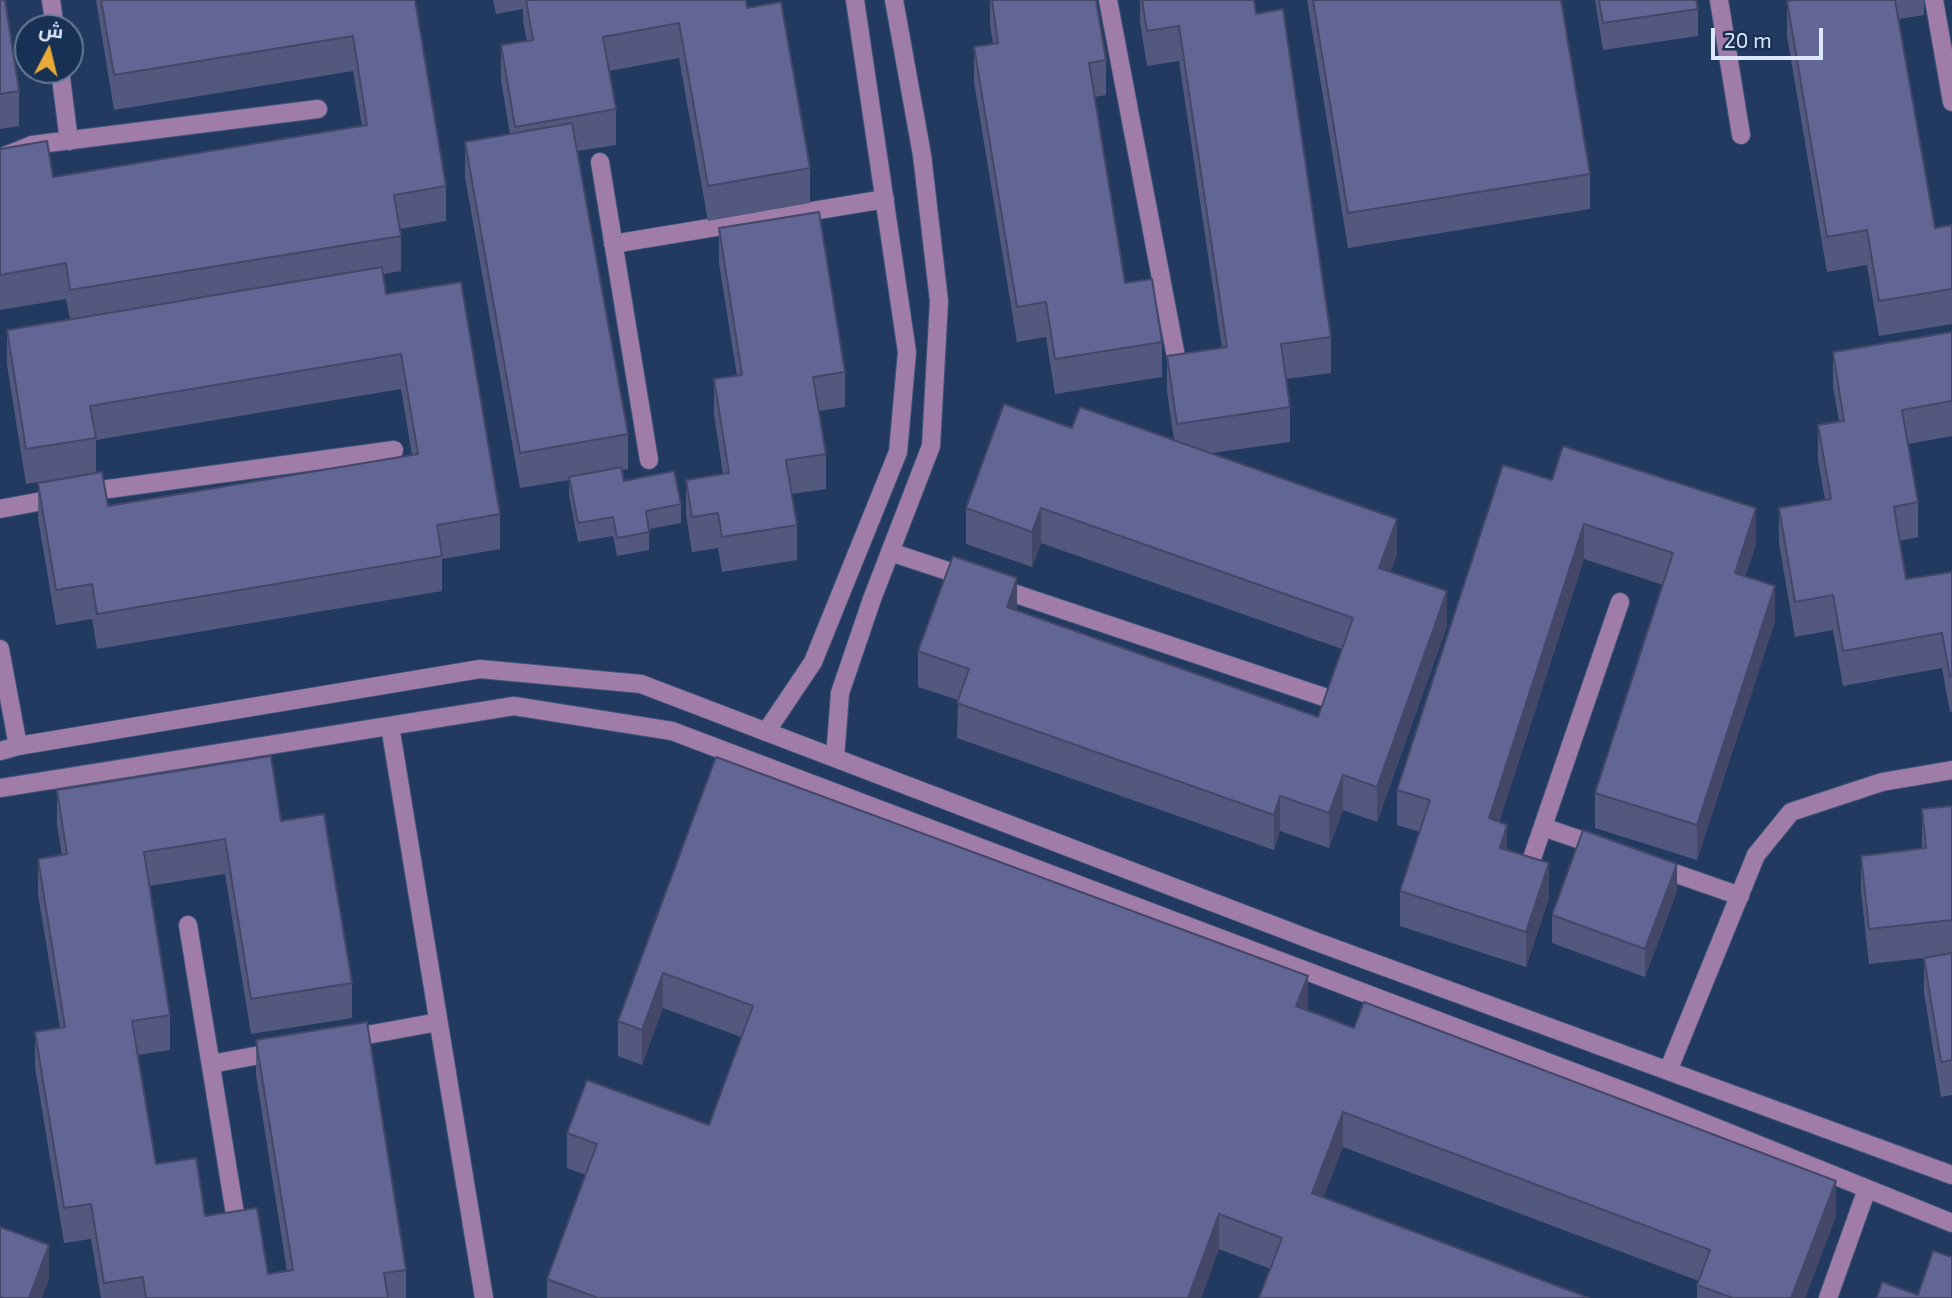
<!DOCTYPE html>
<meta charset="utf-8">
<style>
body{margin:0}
#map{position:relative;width:1952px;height:1298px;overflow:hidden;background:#223a60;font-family:"Exo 2",Cairo,sans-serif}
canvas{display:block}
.north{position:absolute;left:14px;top:14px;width:70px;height:70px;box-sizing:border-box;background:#183054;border:2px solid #667a97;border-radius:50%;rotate:7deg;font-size:19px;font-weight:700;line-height:28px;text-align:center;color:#dce9fc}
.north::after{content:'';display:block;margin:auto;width:24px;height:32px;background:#e9ab38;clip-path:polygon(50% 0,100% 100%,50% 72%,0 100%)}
.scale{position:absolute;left:1711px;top:28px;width:112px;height:32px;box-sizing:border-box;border:4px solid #dce9fc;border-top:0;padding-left:9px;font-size:21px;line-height:24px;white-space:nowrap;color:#dce9fc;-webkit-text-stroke:5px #183054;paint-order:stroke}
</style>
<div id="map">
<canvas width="1952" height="1298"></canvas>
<div class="north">ش</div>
<div class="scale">20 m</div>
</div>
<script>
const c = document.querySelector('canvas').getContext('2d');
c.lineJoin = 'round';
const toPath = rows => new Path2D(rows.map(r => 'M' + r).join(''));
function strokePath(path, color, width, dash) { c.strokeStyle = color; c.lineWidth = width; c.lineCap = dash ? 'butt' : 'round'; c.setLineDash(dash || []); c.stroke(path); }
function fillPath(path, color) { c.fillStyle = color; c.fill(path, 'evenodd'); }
const minor = toPath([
 [51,0,55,28],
 [1108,0,1177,362],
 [1719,0,1741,135],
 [1934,0,1952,102],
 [60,70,69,141],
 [0,158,32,145,318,109],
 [600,162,649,460],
 [613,244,885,199],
 [0,509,101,490,394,450],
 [890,552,969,578],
 [995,587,1324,697],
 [0,649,18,746],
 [390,726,484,1298],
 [766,732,813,662,898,452,907,352,855,0],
 [0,751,18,746,480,669,641,684,1317,942,1952,1175],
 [835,758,840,693,872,599,931,446,939,301,922,155,894,0],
 [0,788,514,706,672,731,1650,1101,1952,1223],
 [1543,827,1601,847],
 [1530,864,1620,602],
 [1657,867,1740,896],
 [188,925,235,1214],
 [345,1039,438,1022],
 [211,1064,276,1052],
 [1668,1071,1756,855,1791,812,1882,782,1952,770],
 [1828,1298,1867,1189]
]);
strokePath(minor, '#405679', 20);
strokePath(minor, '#a07da9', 18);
fillPath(toPath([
 [0,0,19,91,19,126,0,129],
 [96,0,415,0,446,186,446,221,400,229,401,236,401,271,383,274,386,294,500,514,500,549,442,559,442,591,97,649,92,619,56,625,38,518,38,483,108,506,412,455,401,389,96,440,96,473,26,484,7,365,7,330,70,319,66,299,0,310,0,149,53,177,362,126,353,71,114,110],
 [493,0,746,0,747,8,810,168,810,203,708,221,679,58,609,71,616,109,616,145,577,151,628,434,628,469,622,470,624,481,681,504,681,523,649,529,649,550,617,556,613,536,578,542,569,495,569,480,520,488,465,177,465,142,510,134,501,80,501,45,527,41,523,21,523,9,496,14],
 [990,0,1096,0,1106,60,1106,95,1095,97,1125,283,1162,342,1162,377,1055,394,1046,337,1017,342,974,82,974,47,993,43,990,25],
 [1140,0,1254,0,1256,14,1331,337,1331,373,1286,379,1290,407,1290,442,1212,453,1397,554,1390,572,1447,626,1377,822,1343,810,1329,848,1280,831,1274,850,957,738,958,700,918,687,918,651,1017,611,1318,717,1342,649,1041,543,1032,567,966,544,966,508,1072,428,1174,440,1167,391,1167,356,1222,348,1179,61,1147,66,1140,22],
 [1307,0,1561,0,1590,174,1590,209,1348,248],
 [1595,0,1696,0,1698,9,1698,36,1603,50],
 [1793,0,1924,0,1924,15,1899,19,1935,228,1952,225,1952,324,1879,336,1867,265,1827,272,1787,36,1787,1],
 [719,228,845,372,845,407,819,411,826,454,826,489,792,494,797,525,797,560,722,572,718,548,692,552,686,515,686,480,723,474,714,414,714,379,737,376,719,263],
 [1952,332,1952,436,1908,444,1918,502,1918,537,1900,541,1906,579,1952,572,1952,711,1950,712,1942,668,1843,686,1833,630,1795,637,1779,543,1779,508,1825,500,1818,460,1818,425,1839,421,1833,387,1833,352],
 [1503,465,1756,544,1745,576,1775,621,1697,860,1595,828,1595,793,1663,585,1584,559,1499,822,1507,850,1549,898,1526,967,1400,926,1400,891,1420,832,1397,825,1397,790],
 [716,757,1308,1011,1836,1216,1805,1298,1697,1298,1697,1285,1699,1281,1343,1147,1271,1269,1219,1249,1201,1298,547,1298,547,1279,586,1175,567,1168,567,1133,709,1125,741,1037,663,1008,642,1065,618,1056,618,1021],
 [57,790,281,821,352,983,352,1018,251,1034,225,874,149,886,170,1015,170,1050,138,1055,156,1164,205,1216,268,1274,287,1271,256,1075,256,1040,406,1270,406,1298,101,1298,91,1239,64,1243,35,1067,35,1032,60,1028,38,894,38,859,62,855,57,825],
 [1952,806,1952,1095,1941,1097,1924,993,1924,958,1869,964,1861,891,1861,856,1922,849,1922,809],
 [1677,891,1645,977,1552,943,1552,915]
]), '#53587f');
fillPath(toPath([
 [1041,508,1041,543,1032,567,1032,532],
 [1756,508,1756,544,1735,608,1735,573],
 [1397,519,1397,554,1379,603,1379,568],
 [1584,524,1584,559,1489,854,1489,818],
 [1017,578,1017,613,1007,607],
 [1775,586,1775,621,1697,860,1697,825],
 [1447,591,1447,626,1377,822,1377,787],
 [1343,775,1343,810,1329,848,1329,813],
 [1280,796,1280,831,1274,850,1274,815],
 [1507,825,1507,860,1500,848],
 [1549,863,1549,898,1526,967,1526,932],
 [1677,864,1677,891,1645,977,1645,949],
 [663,973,663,1008,642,1065,642,1030],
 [1308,976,1308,1011,1296,1006],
 [1343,1112,1343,1147,1312,1228,1312,1193],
 [1836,1181,1836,1216,1805,1298,1791,1298],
 [1219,1214,1219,1249,1201,1298,1188,1298],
 [49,1245,49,1280,42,1298,29,1298]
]), '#444768');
const building = toPath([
 [0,0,5,0,19,91,0,94,0,0],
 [101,0,415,0,446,186,394,195,401,236,70,290,66,263,0,275,0,149,47,141,53,177,367,125,353,36,114,75,101,0],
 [526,0,746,0,747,8,781,2,810,168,708,186,679,23,603,37,616,109,515,127,501,45,533,40,526,0],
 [992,0,1096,0,1106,60,1089,63,1125,283,1152,279,1162,342,1055,359,1046,302,1017,307,974,47,998,43,992,0],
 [1142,0,1254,0,1256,14,1283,9,1331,337,1281,344,1290,407,1177,424,1167,356,1227,347,1179,26,1147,31,1142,0],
 [1313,0,1561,0,1590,174,1348,213,1313,0],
 [1599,0,1696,0,1698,9,1603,23,1599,0],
 [1793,0,1895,0,1935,228,1952,225,1952,289,1879,301,1867,230,1827,237,1787,1,1793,0],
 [572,123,628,434,520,453,465,142,572,123],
 [819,212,845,372,813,377,826,454,786,460,797,525,722,537,718,513,692,517,686,480,729,473,714,379,742,375,719,228,819,212],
 [382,267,386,294,461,282,500,514,437,525,442,556,97,614,92,584,56,590,38,483,102,472,108,506,418,454,401,354,90,406,96,438,26,449,7,330,382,267],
 [1952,332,1952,401,1902,410,1918,502,1894,507,1906,579,1952,572,1952,676,1950,677,1942,633,1843,651,1833,595,1795,602,1779,508,1831,499,1818,425,1844,421,1833,352,1952,332],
 [1004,404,1072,428,1080,407,1397,519,1379,568,1447,591,1377,787,1343,775,1329,813,1280,796,1274,815,957,703,969,669,918,651,953,556,1017,578,1007,607,1318,717,1353,618,1041,508,1032,532,966,508,1004,404],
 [1563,446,1756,508,1735,573,1775,586,1697,825,1595,793,1673,553,1584,524,1489,818,1507,825,1500,848,1549,863,1526,932,1400,891,1430,800,1397,790,1503,465,1552,480,1563,446],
 [621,467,624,481,674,471,681,504,646,511,649,532,617,538,613,517,578,523,569,477,621,467],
 [271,756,281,821,324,814,352,983,251,999,225,839,144,852,170,1015,132,1021,156,1164,196,1158,205,1216,257,1208,268,1274,293,1270,256,1040,367,1022,406,1270,384,1273,388,1298,146,1298,143,1277,104,1283,91,1204,64,1208,35,1032,65,1027,38,859,67,854,57,790,271,756],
 [716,757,1308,976,1296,1006,1354,1028,1364,1002,1836,1181,1791,1298,1733,1298,1697,1285,1710,1250,1343,1112,1312,1193,1589,1298,1259,1298,1282,1238,1219,1214,1188,1298,598,1298,547,1279,597,1144,567,1133,587,1080,709,1125,753,1006,663,973,642,1030,618,1021,716,757],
 [1952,806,1952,920,1869,929,1861,856,1926,848,1922,809,1952,806],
 [1583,830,1677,864,1645,949,1552,915,1583,830],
 [1952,953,1952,1060,1941,1062,1924,958,1952,953],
 [0,1227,49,1245,29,1298,4,1298,0,1297,0,1227],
 [1933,1251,1952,1257,1952,1298,1877,1298,1882,1282,1918,1295,1933,1251]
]);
fillPath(building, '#616694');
strokePath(building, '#444768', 2);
</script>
